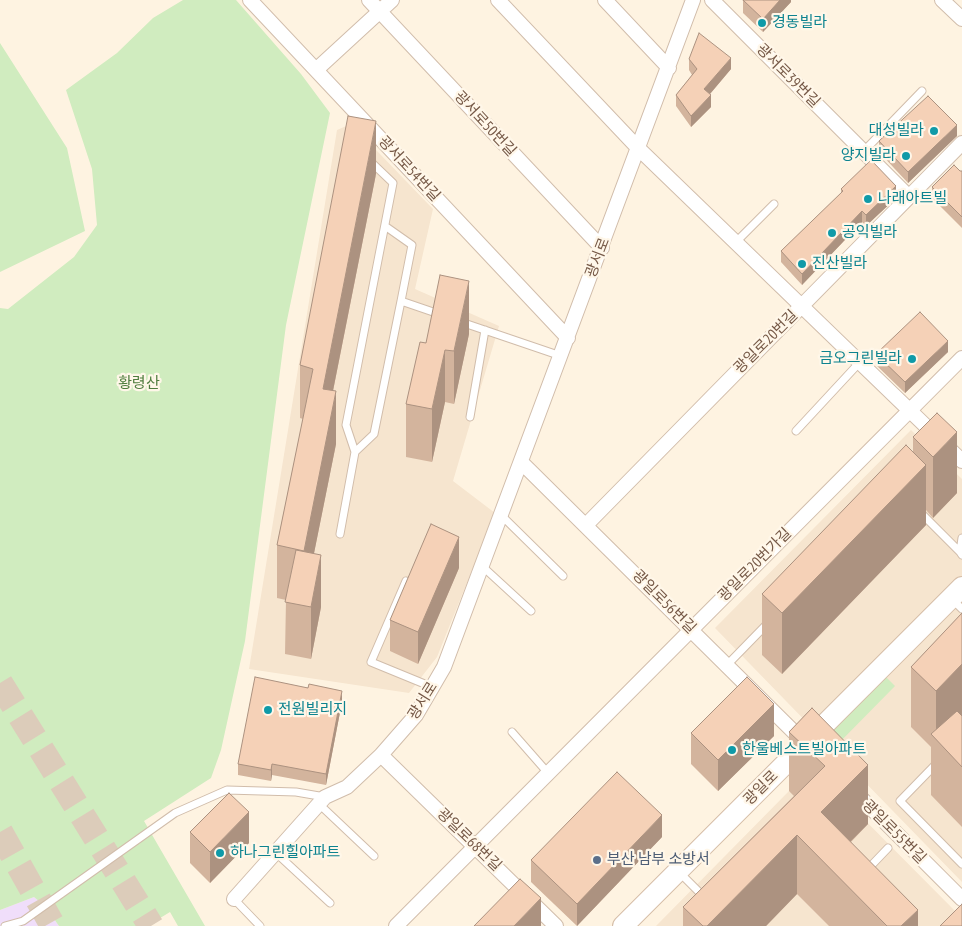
<!DOCTYPE html>
<meta charset="utf-8">
<style>
body{margin:0}
canvas{display:block;background:#fef3e1}
</style>
<canvas width="962" height="926"></canvas>
<script>
const c = document.querySelector('canvas').getContext('2d');
c.lineJoin = 'round';
function fillPath(path, color) { c.fillStyle = color; c.fill(path, 'evenodd'); }
const toPath = rows => new Path2D(rows.map(r => 'M' + r).join(''));
function strokePath(path, color, width, dash) { c.strokeStyle = color; c.lineWidth = width; c.lineCap = dash ? 'butt' : 'round'; c.setLineDash(dash || []); c.stroke(path); }
function write(font, color, halo, rows, align = 'center') {
  c.font = font + ' "PT Sans Narrow","Noto Sans KR",sans-serif'; c.lineWidth = 4.5; c.setLineDash([]); c.textBaseline = 'middle'; c.strokeStyle = halo; c.fillStyle = color; for (const [text, x, y, turn = 0] of rows) {
    c.save(); c.translate(x, y); c.rotate((+turn || 0) * Math.PI / 180); c.textAlign = isNaN(turn) ? turn : align; if (halo) c.strokeText(text, 0, 0); c.fillText(text, 0, 0); c.restore();
  }
}
fillPath(toPath([
 [351,124,433,209,415,289,499,326,453,481,495,513,437,657,409,693,249,669,337,130],
 [911,430,962,479,962,882,715,628],
 [830,785,962,918,962,926,656,926,789,791]
]), '#f6e5cf');
fillPath(toPath([
 [34,897,45,906,59,926,0,926,0,910]
]), '#f0defa');
fillPath(toPath([
 [183,0,236,0,301,74,330,113,286,325,245,641,221,750,211,778,144,821,205,926,178,926,170,912,147,926,59,926,45,906,34,897,0,910,0,308,8,309,74,257,97,225,92,169,66,90,117,53,153,18],
 [0,43,67,148,85,231,0,272],
 [879,670,895,686,833,749,818,730]
]), '#d0ecbf');
strokePath(toPath([
 [0,683,151,926],
 [0,832,53,926]
]), '#dcccba', 26, [26, 13]);
const lane = toPath([
 [863,152,922,91],
 [385,226,412,245,401,301],
 [736,242,774,204],
 [461,322,561,356],
 [470,417,485,330],
 [796,431,860,362],
 [355,452,374,434,401,301,439,314],
 [920,512,960,552],
 [501,515,563,576],
 [340,534,355,452,346,425,393,183,370,161],
 [962,555,960,552,962,538],
 [482,566,531,611],
 [406,581,371,662,432,687],
 [952,599,962,609],
 [727,665,767,624],
 [512,732,548,773],
 [937,763,900,801,962,864],
 [319,804,374,856],
 [275,852,330,903],
 [678,871,704,897],
 [866,871,888,848],
 [234,899,260,926],
 [5,926,23,921,175,813,227,790,296,792,325,797]
]);
const street = toPath([
 [250,0,568,338],
 [369,0,602,248],
 [498,0,639,149,962,461],
 [605,0,669,68],
 [712,0,909,197],
 [942,0,962,19],
 [317,69,392,0],
 [521,462,805,743],
 [586,525,962,143],
 [381,755,556,926],
 [856,793,962,899],
 [234,899,325,797,347,787,381,755,416,715,444,667,693,0],
 [396,926,962,358]
]);
const secondary = toPath([
 [623,926,962,587]
]);
strokePath(lane, '#d1bdab', 9);
strokePath(street, '#d1bdab', 16);
strokePath(secondary, '#d5bda7', 22);
strokePath(lane, '#fff', 7);
strokePath(street, '#fff', 14);
strokePath(secondary, '#fff', 20);
fillPath(toPath([
 [743,0,791,0,791,2,763,32,743,13],
 [689,59,731,69,710,94,711,107,691,127,676,106,676,95,692,75,689,70],
 [957,136,908,183,879,152,879,141],
 [960,171,962,171,962,228,932,198,932,187],
 [376,174,333,391,336,444,314,553,321,607,311,659,285,654,286,600,277,598,277,545,303,419,300,418,300,365],
 [841,189,896,198,866,226,862,222,802,285,781,262,781,251,841,193],
 [469,334,454,404,445,402,432,462,406,457,406,404,426,343],
 [948,352,905,393,876,365,876,354],
 [937,413,957,493,933,518,926,510,926,525,782,674,762,655,762,594,913,452,913,437],
 [459,568,418,664,390,651,390,620],
 [962,613,962,827,931,795,931,747,911,727,911,667],
 [342,702,326,785,272,775,271,781,238,775,238,764],
 [812,708,868,824,851,842,901,926,829,926,797,894,766,926,683,926,683,907,794,796,789,791,789,732],
 [691,733,774,736,718,791,691,764],
 [190,832,249,843,210,883,190,863],
 [662,837,577,926,531,882,531,860]
]), '#d3b49d');
fillPath(toPath([
 [780,0,791,0,791,2,763,32,763,19],
 [731,58,731,69,704,101,704,89],
 [711,95,711,107,691,127,691,116],
 [376,121,376,174,323,441,323,389],
 [957,125,957,136,908,183,908,172],
 [896,186,896,198,866,226,866,215],
 [862,211,862,222,802,285,802,274],
 [469,281,469,334,454,404,454,351],
 [948,341,948,352,905,393,905,382],
 [445,350,445,402,432,462,432,409],
 [336,391,336,444,304,603,304,551],
 [957,432,957,493,933,518,933,457],
 [926,465,926,525,782,674,782,613],
 [459,537,459,568,418,664,418,632],
 [321,555,321,607,311,659,311,607],
 [962,664,962,725,936,740,936,691],
 [342,691,342,702,326,785,326,774],
 [774,704,774,736,718,791,718,760],
 [272,764,272,775,271,781,271,770],
 [868,765,868,824,827,865,821,812],
 [249,812,249,843,210,883,210,852],
 [662,815,662,837,577,926,577,904],
 [797,835,797,894,766,926,707,926],
 [541,898,541,926,514,926],
 [918,910,918,926,901,926]
]), '#ac9280');
const building = toPath([
 [743,0,780,0,763,19,743,0],
 [699,33,731,58,704,89,711,95,691,116,676,95,697,69,689,59,699,33],
 [928,96,957,125,908,172,879,141,928,96],
 [348,116,376,121,323,389,336,391,304,551,277,545,313,369,300,365,348,116],
 [871,160,896,186,866,215,862,211,802,274,781,251,843,191,841,189,871,160],
 [954,165,960,171,962,171,962,217,932,187,954,165],
 [440,275,469,281,454,351,445,350,432,409,406,404,420,342,426,343,440,275],
 [920,312,948,341,905,382,876,354,920,312],
 [937,413,957,432,933,457,913,437,937,413],
 [906,445,926,465,782,613,762,594,906,445],
 [431,524,459,537,418,632,390,620,431,524],
 [296,550,321,555,311,607,285,602,296,550],
 [962,613,962,664,936,691,911,667,962,613],
 [255,677,308,688,309,684,342,691,326,774,272,764,271,770,238,764,255,677],
 [747,677,774,704,718,760,691,733,747,677],
 [812,708,868,765,821,812,918,910,901,926,887,926,797,835,707,926,703,926,683,907,825,766,789,732,812,708],
 [957,711,962,716,962,767,931,734,957,711],
 [617,772,662,815,577,904,531,860,617,772],
 [229,793,249,812,210,852,190,832,229,793],
 [520,879,541,898,514,926,474,926,520,879],
 [962,904,962,926,940,926,962,904]
]);
fillPath(building, '#f5d1b7');
strokePath(building, '#ac9280', 1);
for (const [x, y, r, color] of [
 [762,23,5,"#0f9aa8"],
 [934,131,5,"#0f9aa8"],
 [906,156,5,"#0f9aa8"],
 [868,199,5,"#0f9aa8"],
 [832,233,5,"#0f9aa8"],
 [802,264,5,"#0f9aa8"],
 [912,359,5,"#0f9aa8"],
 [268,710,5,"#0f9aa8"],
 [732,750,5,"#0f9aa8"],
 [220,853,5,"#0f9aa8"],
 [597,860,5,"#5c6f8a"]
]) { const dot = new Path2D(); dot.arc(x, y, r, 0, 2 * Math.PI); c.fillStyle = color; c.fill(dot); strokePath(dot, '#fff7e9', 2); }
write('15px', '#0d838f', '#fff7e9', [
 ["경동빌라",772,23],
 ["대성빌라",924,131,"right"],
 ["양지빌라",896,156,"right"],
 ["나래아트빌",878,199],
 ["공익빌라",842,233],
 ["진산빌라",812,264],
 ["금오그린빌라",902,359,"right"],
 ["전원빌리지",278,710],
 ["한울베스트빌아파트",742,750],
 ["하나그린힐아파트",230,853]
], 'left');
write('15px', '#765947', '#fff7e9', [
 ["광서로39번길",788,76,45],
 ["광서로50번길",485,124,47],
 ["광서로54번길",409,169,47],
 ["광서로",598,258,-69],
 ["광일로20번길",766,342,-45],
 ["광일로20번가길",755,565,-45],
 ["광일로56번길",664,602,45],
 ["광서로",423,701,-58],
 ["광일로",761,788,-45],
 ["광일로55번길",894,832,45],
 ["광일로68번길",469,840,44]
]);
write('15px', '#4f7d3e', '#fff7e9', [
 ["황령산",139,384]
]);
write('15px', '#4e5e75', '#fff7e9', [
 ["부산 남부 소방서",607,860]
], 'left');
</script>
